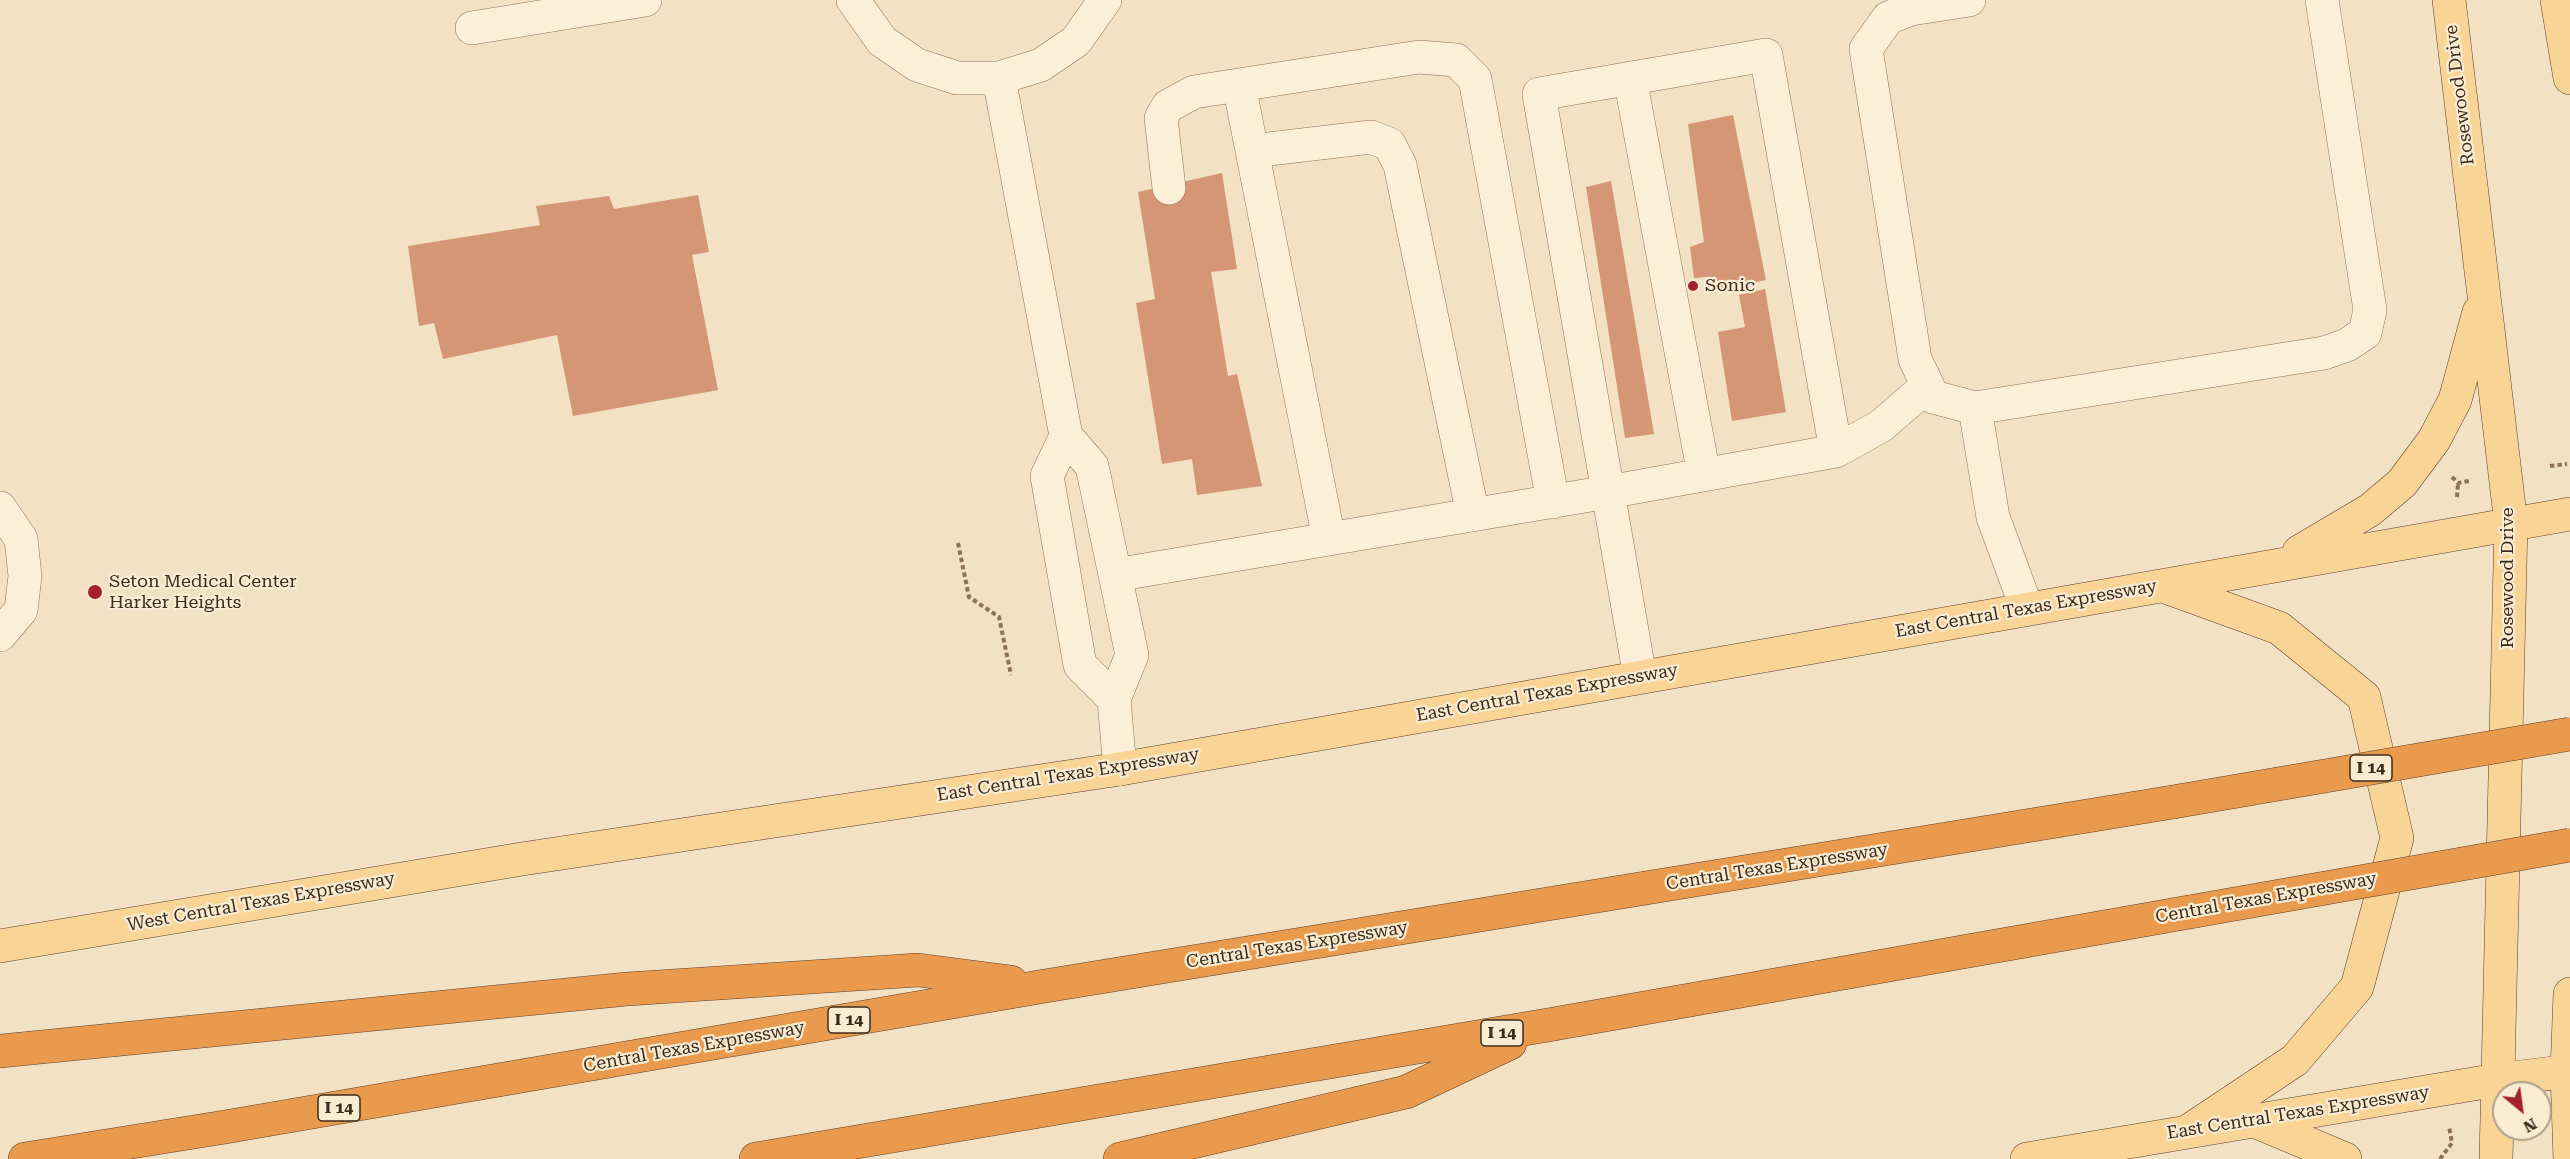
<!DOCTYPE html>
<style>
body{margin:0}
#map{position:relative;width:2570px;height:1159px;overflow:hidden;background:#f2e1c3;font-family:"Roboto Serif",serif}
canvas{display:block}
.north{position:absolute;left:2492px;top:1081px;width:60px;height:60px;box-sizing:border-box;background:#f9ecd3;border:2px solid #ae9f8a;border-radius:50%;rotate:151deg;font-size:16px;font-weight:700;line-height:24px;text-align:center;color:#3d2b1d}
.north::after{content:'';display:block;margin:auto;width:21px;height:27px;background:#a4212b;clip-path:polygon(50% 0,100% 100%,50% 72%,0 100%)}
</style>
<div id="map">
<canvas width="2570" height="1159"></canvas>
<div class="north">N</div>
</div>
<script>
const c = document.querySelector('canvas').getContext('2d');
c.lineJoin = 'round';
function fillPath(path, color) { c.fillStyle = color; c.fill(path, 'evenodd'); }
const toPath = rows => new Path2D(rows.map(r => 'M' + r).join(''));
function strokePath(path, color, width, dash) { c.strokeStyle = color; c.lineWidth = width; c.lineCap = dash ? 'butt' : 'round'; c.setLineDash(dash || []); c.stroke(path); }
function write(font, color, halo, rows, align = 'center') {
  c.font = font + ' "Roboto Serif",serif'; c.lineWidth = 4.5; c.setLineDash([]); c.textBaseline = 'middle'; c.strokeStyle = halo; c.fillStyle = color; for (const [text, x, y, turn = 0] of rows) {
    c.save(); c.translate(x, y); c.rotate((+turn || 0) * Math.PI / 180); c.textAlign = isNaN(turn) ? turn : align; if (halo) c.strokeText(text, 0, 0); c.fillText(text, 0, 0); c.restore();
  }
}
fillPath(toPath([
 [1733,115,1766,280,1709,292,1707,277,1694,278,1690,247,1704,242,1688,124],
 [1222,173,1237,269,1211,272,1228,376,1237,374,1262,486,1197,495,1192,459,1162,464,1136,303,1155,299,1138,192],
 [1611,181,1654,434,1625,438,1586,187],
 [698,195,709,252,692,255,718,390,573,416,557,335,443,359,434,323,419,326,408,246,540,225,536,206,609,196,614,209],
 [1765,289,1786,412,1732,421,1718,332,1745,327,1739,295]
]), '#d49675');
const minor = toPath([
 [853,0,882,41,917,65,957,78,999,78,1041,65,1076,41,1105,0],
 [1969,0,1911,9,1888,18,1866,49,1915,359,1933,397,1975,408,2324,353,2347,345,2365,333,2370,310,2322,0],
 [472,28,645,0],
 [999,78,1066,436],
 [1630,78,1704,475],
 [1239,85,1329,539],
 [1252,151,1371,137,1389,144,1400,165,1473,515],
 [1169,188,1161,118,1168,106,1194,92,1419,57,1456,60,1475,79,1553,502],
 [1975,408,1993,517,2027,609],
 [0,508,21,539,25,576,21,610,0,635],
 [1115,575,1608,492,1539,94,1766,55,1836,451],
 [1640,677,1608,492,1836,451,1881,426,1927,386],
 [1114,699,1080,665,1047,476,1066,436,1092,466,1132,655,1114,699,1120,769]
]);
const major = toPath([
 [2449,0,2511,524,2496,1159],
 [2557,0,2570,78],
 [2299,552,2370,510,2402,483,2434,440,2455,400,2479,312],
 [2163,586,2279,628,2364,697,2397,838,2357,987,2295,1060,2190,1130],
 [0,946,522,859,1120,769,2570,514],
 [2257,1122,2345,1159],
 [2027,1159,2497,1080,2570,1071],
 [2570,1159,2567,1072,2570,994]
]);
const highway = toPath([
 [0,1051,627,989,918,970,1011,982],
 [25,1159,225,1127,1045,986,2173,802],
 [756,1159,1548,1025,2195,911],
 [1120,1159,1406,1092,1510,1043]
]);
strokePath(minor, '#8f7157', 34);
strokePath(major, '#5c3f2c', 34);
strokePath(highway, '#5c3f2c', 34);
strokePath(toPath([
 [2550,466,2567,464],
 [2452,477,2458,483,2469,481],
 [2457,497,2458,483],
 [958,543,969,597,999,617,1011,675],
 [2440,1159,2452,1143,2449,1126]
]), '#8f7157', 4, [4.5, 3]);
strokePath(minor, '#fcefd7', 33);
strokePath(major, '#f9d497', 33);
strokePath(highway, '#e99a4c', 33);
const highwayBridge = toPath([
 [2173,802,2570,734],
 [2195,911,2570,845]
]);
strokePath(highwayBridge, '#5c3f2c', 34, []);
strokePath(highwayBridge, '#e99a4c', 33);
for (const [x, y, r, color] of [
 [1693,286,6,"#a4212b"],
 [95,592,8,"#a4212b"]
]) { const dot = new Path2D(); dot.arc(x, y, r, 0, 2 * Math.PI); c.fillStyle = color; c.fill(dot); strokePath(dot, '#f9ecd3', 2); }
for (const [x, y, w] of [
 [2371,768,42],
 [849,1020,42],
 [1502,1033,42],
 [339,1108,42]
]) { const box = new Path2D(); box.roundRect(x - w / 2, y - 13, w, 26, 4.5); c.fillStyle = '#f9ecd3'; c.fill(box); strokePath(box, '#3d2b1d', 1.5); }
write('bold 16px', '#3d2b1d', null, [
 ["I 14",2371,768],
 ["I 14",849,1020],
 ["I 14",1502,1033],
 ["I 14",339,1108]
]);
write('18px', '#3d2b1d', '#f9ecd3', [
 ["Rosewood Drive",2460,95,-97],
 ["Rosewood Drive",2508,578,-90],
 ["East Central Texas Expressway",2026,609,-10],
 ["East Central Texas Expressway",1547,693,-10],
 ["East Central Texas Expressway",1068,775,-9],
 ["Central Texas Expressway",1777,867,-9],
 ["Central Texas Expressway",2266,898,-10],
 ["West Central Texas Expressway",261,902,-10],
 ["Central Texas Expressway",1297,945,-9],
 ["Central Texas Expressway",694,1047,-10],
 ["East Central Texas Expressway",2298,1113,-9]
]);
write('18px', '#3d2b1d', '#f9ecd3', [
 ["Sonic",1705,286],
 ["Seton Medical Center",109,582],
 ["Harker Heights",109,603]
], 'left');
</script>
